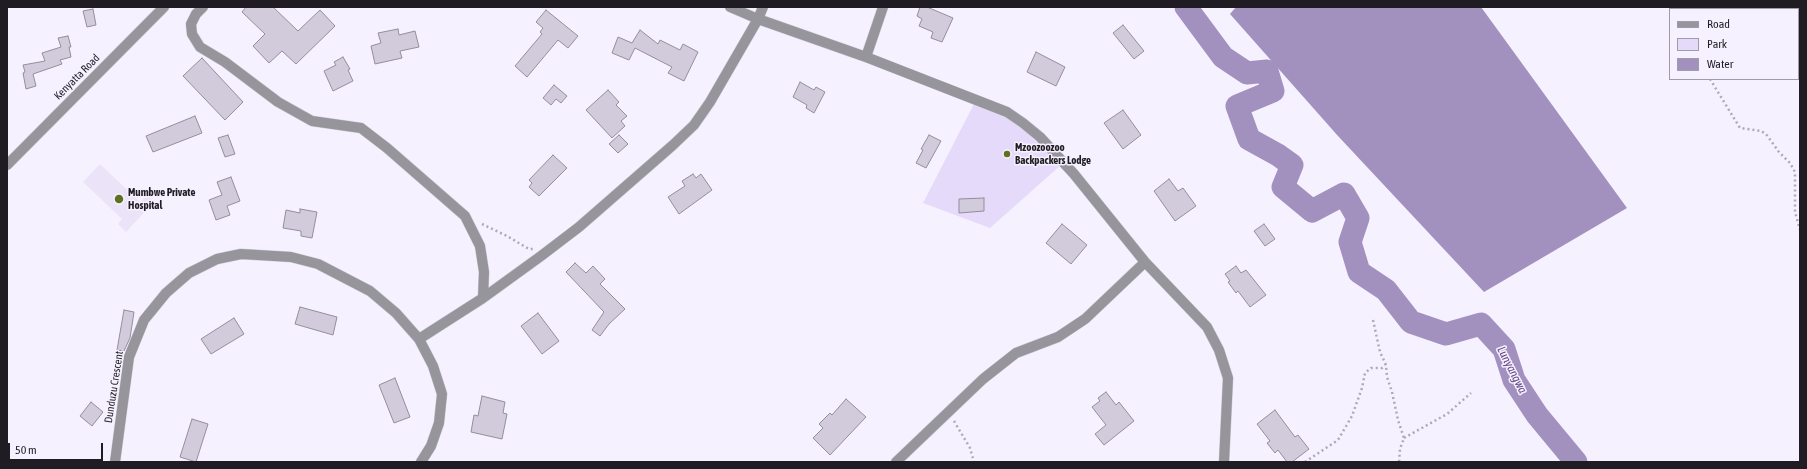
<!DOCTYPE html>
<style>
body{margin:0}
#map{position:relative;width:1807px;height:469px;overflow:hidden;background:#f6f1ff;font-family:"Asap Condensed",sans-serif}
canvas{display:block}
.frame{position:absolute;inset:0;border:8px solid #1f1d23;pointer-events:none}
.legend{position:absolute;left:1669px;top:8px;width:130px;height:72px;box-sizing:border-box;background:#f6f1ff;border:1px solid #a09ca7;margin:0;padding:5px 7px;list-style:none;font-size:12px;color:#1f1d23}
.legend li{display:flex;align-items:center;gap:8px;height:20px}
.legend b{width:20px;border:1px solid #a09ca7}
.scale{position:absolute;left:8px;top:443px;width:95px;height:18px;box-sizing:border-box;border:2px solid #1f1d23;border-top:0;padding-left:5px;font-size:12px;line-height:14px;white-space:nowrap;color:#1f1d23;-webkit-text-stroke:3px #f6f1ff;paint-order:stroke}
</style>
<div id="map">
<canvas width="1807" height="469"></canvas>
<div class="frame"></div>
<ul class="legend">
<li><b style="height:5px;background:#97959c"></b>Road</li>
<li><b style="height:11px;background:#e6dafa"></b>Park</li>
<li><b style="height:11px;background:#a290bf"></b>Water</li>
</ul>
<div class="scale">50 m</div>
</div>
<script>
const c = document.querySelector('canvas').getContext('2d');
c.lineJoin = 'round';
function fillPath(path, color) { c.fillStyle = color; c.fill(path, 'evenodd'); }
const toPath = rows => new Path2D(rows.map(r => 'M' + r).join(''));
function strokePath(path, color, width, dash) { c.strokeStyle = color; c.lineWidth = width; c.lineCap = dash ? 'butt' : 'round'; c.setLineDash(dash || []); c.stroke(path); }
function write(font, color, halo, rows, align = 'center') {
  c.font = font + ' "Asap Condensed",sans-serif'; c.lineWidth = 3; c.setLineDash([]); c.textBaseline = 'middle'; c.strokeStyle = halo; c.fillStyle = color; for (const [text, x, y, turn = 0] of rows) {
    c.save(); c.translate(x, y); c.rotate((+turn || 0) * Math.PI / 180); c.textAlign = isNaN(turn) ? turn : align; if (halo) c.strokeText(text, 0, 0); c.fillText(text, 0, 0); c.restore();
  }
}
fillPath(toPath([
 [100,164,140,202,147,195,154,202,126,232,118,224,122,219,83,182]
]), '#ebe4f8');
fillPath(toPath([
 [975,102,1011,118,1061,165,990,228,923,203]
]), '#e6dafa');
fillPath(toPath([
 [1236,7,1481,7,1627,208,1484,292,1338,136,1230,14]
]), '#a290bf');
strokePath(toPath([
 [1186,7,1223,57,1247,73,1267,71,1273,91,1237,106,1249,139,1278,155,1292,165,1283,187,1312,211,1344,194,1358,218,1350,242,1359,272,1386,290,1411,322,1446,334,1481,324,1504,349,1514,380,1537,415,1576,462]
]), '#a290bf', 23);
const building = toPath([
 [246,7,273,7,298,31,320,10,335,26,296,64,282,51,269,63,253,46,265,34,242,12,246,7],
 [920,7,927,7,953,18,942,42,931,38,933,32,919,26,922,19,917,16,920,7],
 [93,9,96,25,87,27,83,11,93,9],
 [546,10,578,36,568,48,558,40,527,77,515,66,542,34,540,32,543,28,536,22,546,10],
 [1123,25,1144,51,1134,59,1113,33,1123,25],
 [398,29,399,35,415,31,419,47,400,51,402,58,375,64,371,46,381,43,378,33,398,29],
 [640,30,658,44,660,40,680,50,683,44,698,52,684,81,668,73,672,67,635,48,629,60,612,53,618,37,632,43,640,30],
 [68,36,71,47,69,47,71,57,60,60,62,64,33,74,36,86,26,89,23,73,25,72,23,65,45,61,42,53,61,47,58,38,68,36],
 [1036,52,1065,67,1056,86,1027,72,1036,52],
 [343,57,350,69,348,70,353,81,333,91,324,71,336,65,334,62,343,57],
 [202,58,243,102,225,120,183,76,202,58],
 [800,82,814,90,816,87,825,92,814,113,806,108,807,105,793,97,800,82],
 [554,85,567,96,561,103,556,99,551,105,543,98,554,85],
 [608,90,619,102,616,105,627,116,621,121,625,126,612,138,586,110,608,90],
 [1123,110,1141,135,1123,149,1104,123,1123,110],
 [195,116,202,133,153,152,146,136,195,116],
 [228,135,235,154,225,157,218,138,228,135],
 [619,135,628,144,618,153,609,144,619,135],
 [929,135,941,141,926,168,916,163,923,150,921,149,929,135],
 [553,155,567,168,539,196,529,187,532,183,529,180,553,155],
 [693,174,696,178,701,174,712,190,679,214,668,197,685,186,682,181,693,174],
 [231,177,240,201,227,206,230,215,216,220,209,200,222,195,217,182,231,177],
 [1169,179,1178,191,1183,188,1196,206,1175,221,1154,191,1169,179],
 [984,198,984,211,959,213,959,199,984,198],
 [300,209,317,212,312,238,301,236,301,231,283,228,286,210,300,213,300,209],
 [1062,224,1087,245,1071,264,1046,243,1062,224],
 [1264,224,1275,239,1265,246,1254,231,1264,224],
 [575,263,586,273,593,266,605,279,600,284,625,309,609,324,600,336,592,330,604,312,566,272,575,263],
 [1236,266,1241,273,1246,270,1266,295,1250,307,1238,291,1236,293,1228,282,1230,281,1225,274,1236,266],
 [300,307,337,317,333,335,295,324,300,307],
 [124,310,134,312,130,338,124,351,117,350,124,310],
 [538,313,559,341,542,354,521,326,538,313],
 [234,318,244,334,211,354,201,339,234,318],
 [395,378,410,417,394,423,379,385,395,378],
 [1106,392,1116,405,1119,402,1134,421,1104,445,1095,434,1106,425,1092,407,1100,401,1098,398,1106,392],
 [482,396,505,402,503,413,507,414,502,439,471,432,474,415,478,416,482,396],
 [846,399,866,417,830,455,813,438,823,428,819,424,830,413,832,415,846,399],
 [91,402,103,412,92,426,80,416,91,402],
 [1275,410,1295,437,1298,435,1309,449,1292,462,1287,462,1278,450,1275,453,1267,443,1270,441,1257,424,1275,410],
 [192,419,208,424,196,462,180,457,192,419]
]);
fillPath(building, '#d1cbdc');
strokePath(building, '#938d9d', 1);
const minor = toPath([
 [203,7,196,14,191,24,192,34,200,47,225,62,278,102,312,121,361,128,387,148,465,216,480,246,484,272,483,298],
 [730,7,758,19,866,57,1007,112,1023,123,1040,137,1074,174,1145,262,1207,327,1219,350,1228,378,1224,462],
 [866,57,883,7],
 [7,165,164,7],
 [419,339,483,298,541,256,579,227,673,145,694,125,710,102,758,19,763,7],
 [115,462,129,357,144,320,166,293,189,273,217,259,241,254,291,257,318,264,370,291,396,313,419,339,433,366,442,394,439,423,431,446,421,462],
 [896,462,983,379,1016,353,1058,337,1085,319,1145,262]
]);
strokePath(minor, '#d4cfdc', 11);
strokePath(toPath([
 [1703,7,1704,9],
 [1710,79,1740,128,1761,131,1766,134,1779,152,1790,163,1795,172,1795,212,1800,230],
 [482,224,507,236,529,249,533,249],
 [1373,320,1380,352,1386,365,1387,377,1392,392,1398,420,1404,438,1400,449,1399,462],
 [954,421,970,448,974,462],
 [1404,438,1447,414,1471,393],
 [1305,462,1338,440,1352,416,1362,388,1365,373,1371,368,1382,368,1385,365]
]), '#aeaab5', 2.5, [2, 3]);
strokePath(minor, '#97959c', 10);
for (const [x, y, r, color] of [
 [1007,154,4,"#5d7120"],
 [119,199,5,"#5d7120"]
]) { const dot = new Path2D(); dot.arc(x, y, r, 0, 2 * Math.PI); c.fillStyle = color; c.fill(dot); strokePath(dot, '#f6f1ff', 1.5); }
write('11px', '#1f1d23', '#f6f1ff', [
 ["Kenyatta Road",77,77,-45],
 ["Dunduzu Crescent",114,387,-81]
]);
write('bold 11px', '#1f1d23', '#f6f1ff', [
 ["Mzoozoozoo",1015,148],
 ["Backpackers Lodge",1015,161],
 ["Mumbwe Private",128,193],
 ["Hospital",128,206]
], 'left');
write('italic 12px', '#634886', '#f6f1ff', [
 ["Lunyangwa",1512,370,63]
]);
</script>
